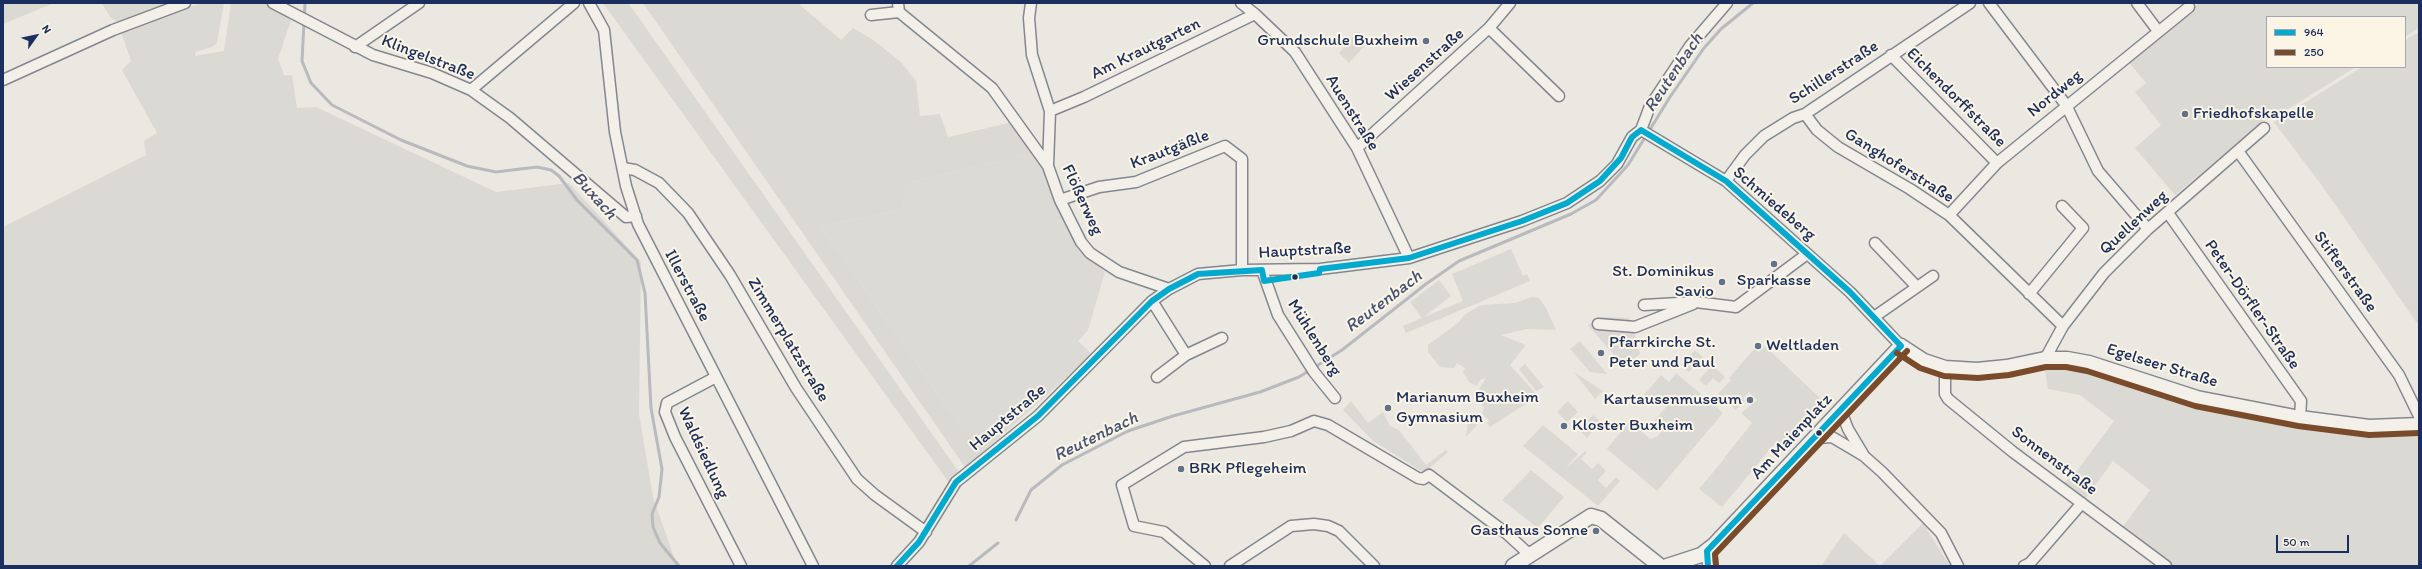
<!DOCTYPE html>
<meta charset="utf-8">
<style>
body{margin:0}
#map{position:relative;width:2422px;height:569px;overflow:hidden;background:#eae8e1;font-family:Itim,sans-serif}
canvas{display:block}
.frame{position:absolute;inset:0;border:4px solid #1b2f5e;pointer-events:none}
.legend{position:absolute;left:2266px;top:16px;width:140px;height:52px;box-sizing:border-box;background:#fcf5e5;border:1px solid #a2a6af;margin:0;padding:5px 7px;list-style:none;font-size:12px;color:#1b2f5e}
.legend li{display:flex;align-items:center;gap:8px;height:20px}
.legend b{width:20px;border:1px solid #a2a6af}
.north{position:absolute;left:16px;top:16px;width:40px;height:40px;-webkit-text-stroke:3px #fcf5e5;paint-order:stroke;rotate:57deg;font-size:11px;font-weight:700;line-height:16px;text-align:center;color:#1b2f5e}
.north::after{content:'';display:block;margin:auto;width:14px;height:18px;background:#1b2f5e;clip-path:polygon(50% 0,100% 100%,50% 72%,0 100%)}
.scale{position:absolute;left:2276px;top:535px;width:73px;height:18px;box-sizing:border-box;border:2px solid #1b2f5e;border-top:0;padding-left:5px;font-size:12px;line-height:14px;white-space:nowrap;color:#1b2f5e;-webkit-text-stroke:3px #fcf5e5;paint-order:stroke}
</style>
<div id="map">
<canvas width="2422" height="569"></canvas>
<div class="frame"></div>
<ul class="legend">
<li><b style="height:5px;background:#00a9ce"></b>964</li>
<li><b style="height:5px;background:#7a4b2a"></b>250</li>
</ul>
<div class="north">N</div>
<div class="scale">50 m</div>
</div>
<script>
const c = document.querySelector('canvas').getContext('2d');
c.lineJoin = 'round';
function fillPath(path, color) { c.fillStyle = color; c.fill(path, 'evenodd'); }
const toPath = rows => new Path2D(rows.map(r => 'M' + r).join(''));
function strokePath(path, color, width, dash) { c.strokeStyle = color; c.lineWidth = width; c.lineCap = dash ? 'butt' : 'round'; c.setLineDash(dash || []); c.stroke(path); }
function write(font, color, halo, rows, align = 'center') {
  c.font = font + ' Itim,sans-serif'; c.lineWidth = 4; c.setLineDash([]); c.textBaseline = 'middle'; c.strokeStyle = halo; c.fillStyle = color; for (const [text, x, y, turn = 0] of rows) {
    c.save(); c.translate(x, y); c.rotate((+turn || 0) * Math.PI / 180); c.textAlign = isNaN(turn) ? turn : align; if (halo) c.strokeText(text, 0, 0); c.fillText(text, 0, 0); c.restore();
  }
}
fillPath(toPath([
 [1034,153,1050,183,1081,251,1105,272,1088,330,1078,341,1092,354,985,451,960,426,820,226,902,210,906,183]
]), '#dbdad5');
fillPath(toPath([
 [3,3,54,3,3,24],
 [102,3,176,3,119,23,110,17],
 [201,3,224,3,217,43,212,47,195,52,195,56,224,51,231,3,265,3,291,20,278,59,284,75,292,75,297,108,316,107,496,192,569,183,641,262,639,414,653,497,677,566,3,566,3,227,146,155,144,141,157,133,122,70,131,61,121,32],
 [603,3,628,3,639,18,961,475,950,484],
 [643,3,802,3,800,5,841,40,853,28,872,39,901,62,916,81,920,116,940,114,948,137,1013,122,1034,153,906,183,902,210,820,226,960,426,985,451,984,454,967,470],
 [2199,3,2419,3,2419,28,2405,37,2405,17,2267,17,2267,67,2356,67,2280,114,2267,118,2175,195,2135,148,2161,125,2135,92,2146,83,2127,60],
 [1358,31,1369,41,1349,63,1339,53],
 [2419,32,2419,326,2323,187,2274,122,2362,67,2405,67,2405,40],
 [1511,249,1523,276,1527,274,1530,281,1406,333,1403,326,1422,318,1410,302,1439,280,1451,296,1424,317,1463,301,1452,274],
 [1532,297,1539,298,1546,308,1556,330,1527,329,1501,335,1526,345,1510,365,1538,396,1490,427,1487,424,1489,420,1482,414,1484,407,1477,399,1477,392,1486,378,1480,380,1477,386,1469,382,1463,372,1465,368,1457,363,1454,368,1440,367,1428,352,1428,345,1459,322,1464,315,1481,305,1515,303],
 [1602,317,1629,318,1634,332,1640,354,1621,369,1620,362,1588,325],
 [1580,341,1607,374,1590,372,1570,349],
 [1765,346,1825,403,1783,448,1776,442,1722,507,1699,489,1724,459,1730,463,1724,458,1752,423,1741,413,1757,400,1749,392,1743,398,1745,401,1736,410,1718,394,1731,380,1729,378,1755,348,1759,352],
 [1695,350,1707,361,1701,368,1696,364,1689,372,1681,365],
 [2044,363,2088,367,2193,402,2419,431,2419,566,2170,566,2122,528,2150,490,2113,461,2085,499,2063,483,2074,475,2114,421,2080,395,2048,389],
 [1525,364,1544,387,1536,391,1519,369],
 [1712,365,1725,377,1719,383,1713,378,1706,386,1699,380],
 [1574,372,1603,391,1595,399],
 [1676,373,1723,413,1657,491,1607,449,1630,421,1650,439,1657,437,1661,432,1661,427,1654,421,1667,406,1656,396,1649,404,1646,401,1643,404,1639,401,1661,375,1669,382],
 [1351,401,1368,423,1383,412,1390,426,1399,430,1426,465,1446,450,1448,452,1424,473,1372,440,1343,410],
 [1568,401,1578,412,1567,422,1557,412],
 [1469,414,1478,424,1466,437],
 [1593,415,1601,422,1587,438,1579,430],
 [1543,425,1578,454,1565,469,1585,451,1587,452,1581,459,1592,469,1598,463,1606,471,1598,480,1606,488,1616,477,1620,481,1598,506,1523,446],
 [1531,470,1564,497,1538,528,1502,500],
 [1923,523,1950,566,1880,566],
 [1844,533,1880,566,1821,566]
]), '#dbd9d4');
strokePath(toPath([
 [305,3,302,61,311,83,332,105,401,140,467,166,496,172,537,167,551,170,559,176,577,200,637,260,645,293,651,408,662,469,659,497,652,514,653,527,660,543,679,566],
 [1016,520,1031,490,1062,465,1128,431,1173,416,1260,392,1299,377,1342,350,1426,284,1459,261,1571,214,1596,200,1628,165,1670,97,1704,48,1721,29,1753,3],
 [969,566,998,543]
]), '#b8babe', 3);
const street = toPath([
 [273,3,373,55,432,73,471,90,510,118,626,217,636,216],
 [589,3,604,30,615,132,626,186,638,224,813,566],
 [898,3,899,12,992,88,1048,166],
 [1031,3,1029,18,1032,55,1050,111,1048,166,1060,200,1081,242,1090,253,1119,272,1169,289],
 [1241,3,1255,14,1295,52,1357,148,1409,258],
 [1989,3,2066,105,2098,171,2148,229],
 [2137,3,2158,31],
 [871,15,899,12],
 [1489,28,1559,96],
 [355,47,419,3],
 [1891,55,1997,163],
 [3,80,113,30,185,3],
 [471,90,574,3],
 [1050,111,1084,97,1255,14],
 [1805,114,1817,130,1838,147,1910,189,1949,215,2063,326],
 [1641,130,1726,181,1850,292,1901,346],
 [1357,148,1489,28,1510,3],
 [2238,151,2399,375,2419,416],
 [623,168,635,170,659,183,688,213,730,275,796,388,857,479,875,495,926,532],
 [1726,181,1745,155,1764,136,1793,118,1805,114,1970,3],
 [1060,200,1099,187,1136,182,1225,146,1242,159,1242,270],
 [2168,213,2301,401,2300,418],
 [1949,215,1997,163,2189,7],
 [1875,243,1917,287],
 [1262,270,1278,315,1314,372,1335,398],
 [2029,294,2083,228,2062,206],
 [1152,301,1186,355],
 [1644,305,1696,302,1736,307,1807,254],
 [1874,317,1933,276],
 [1598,324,1635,327,1693,304],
 [2045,359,2063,326,2104,273,2148,229,2264,128],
 [1945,368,1945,394,1948,399,2013,452,2166,566],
 [716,377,667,403,665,412,675,437,741,566],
 [1157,377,1186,355,1222,338],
 [1841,411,1848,429,1863,454],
 [1816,438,1832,437,1864,456,1882,472,1941,533,1958,566],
 [1707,551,1708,566],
 [897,566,919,542,956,482,1038,416,1152,301,1169,289,1198,274,1242,270,1320,269,1409,258,1522,221,1567,203,1600,181,1617,164,1632,137,1641,130,1650,106,1690,46,1727,3],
 [1205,566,1164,532,1134,526,1122,485,1184,447,1264,437,1291,431,1314,421,1328,425,1418,478,1423,479,1429,475,1506,533,1530,555],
 [1230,566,1291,526,1314,524,1328,526,1339,531,1374,566],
 [2024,566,2030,563,2082,503]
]);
const secondary = toPath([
 [1513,566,1591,516,1601,519,1660,566],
 [1667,566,1701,555,1714,545,1901,346,1924,361,1945,368,1977,370,2007,367,2045,359,2067,359,2089,363,2197,398,2300,418,2369,427,2419,425]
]);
strokePath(street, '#84878d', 13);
strokePath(secondary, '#84878d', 17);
strokePath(street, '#f3f0ea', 10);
strokePath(secondary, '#f3f0ea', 14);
strokePath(toPath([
 [897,566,919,542,956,482,1038,416,1152,301,1169,289,1198,274,1262,270,1264,281,1319,273,1320,269,1409,258,1522,221,1567,203,1600,181,1621,158,1632,137,1641,130,1726,181,1850,292,1901,346,1707,551,1708,566]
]), '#00a9ce', 6);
strokePath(toPath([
 [1897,353,1920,368,1944,376,1978,378,2009,375,2046,367,2066,367,2087,371,2195,406,2298,426,2369,435,2419,433],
 [1716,565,1715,554,1907,351]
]), '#7a4b2a', 6);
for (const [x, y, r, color] of [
 [1426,41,4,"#63708c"],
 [2185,114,4,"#63708c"],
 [1774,264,4,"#63708c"],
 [1295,277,3.5,"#1b2f5e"],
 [1722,282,4,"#63708c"],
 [1758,346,4,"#63708c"],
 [1601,353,4,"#63708c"],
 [1750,400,4,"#63708c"],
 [1388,408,4,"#63708c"],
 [1564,426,4,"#63708c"],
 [1819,433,3.5,"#1b2f5e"],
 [1181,469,4,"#63708c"],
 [1596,531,4,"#63708c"]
]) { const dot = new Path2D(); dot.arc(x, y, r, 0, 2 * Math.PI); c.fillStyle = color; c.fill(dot); strokePath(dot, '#fcf5e5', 1.5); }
write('17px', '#1b2f5e', '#fcf5e5', [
 ["Grundschule Buxheim",1418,41,"right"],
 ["Friedhofskapelle",2193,114],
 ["St. Dominikus",1714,272,"right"],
 ["Savio",1714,292,"right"],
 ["Sparkasse",1774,281,"center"],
 ["Pfarrkirche St.",1609,343],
 ["Peter und Paul",1609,363],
 ["Weltladen",1766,346],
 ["Marianum Buxheim",1396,398],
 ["Gymnasium",1396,418],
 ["Kartausenmuseum",1742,400,"right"],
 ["Kloster Buxheim",1572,426],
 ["BRK Pflegeheim",1189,469],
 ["Gasthaus Sonne",1588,531,"right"]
], 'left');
write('17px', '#1b2f5e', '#fcf5e5', [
 ["Am Krautgarten",1146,49,-26],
 ["Klingelstraße",428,58,21],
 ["Wiesenstraße",1425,65,-42],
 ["Schillerstraße",1834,73,-33],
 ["Nordweg",2055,94,-39],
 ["Eichendorffstraße",1956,98,45],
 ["Auenstraße",1352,113,58],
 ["Krautgäßle",1170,150,-21],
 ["Ganghoferstraße",1899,166,32],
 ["Flößerweg",1082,200,65],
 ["Schmiedeberg",1774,204,41],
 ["Quellenweg",2134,223,-43],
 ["Hauptstraße",1305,251,-3],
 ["Stifterstraße",2345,272,54],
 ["Illerstraße",687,286,62],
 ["Peter-Dörfler-Straße",2252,305,55],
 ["Mühlenberg",1314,338,58],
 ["Zimmerplatzstraße",788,340,59],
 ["Egelseer Straße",2162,366,17],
 ["Hauptstraße",1008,418,-40],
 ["Am Maienplatz",1792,437,-47],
 ["Waldsiedlung",703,453,65],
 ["Sonnenstraße",2054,461,37]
]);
write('italic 18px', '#445376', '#fcf5e5', [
 ["Reutenbach",1674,73,-56],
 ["Buxach",594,196,48],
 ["Reutenbach",1384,302,-37],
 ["Reutenbach",1096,437,-26]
]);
</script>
